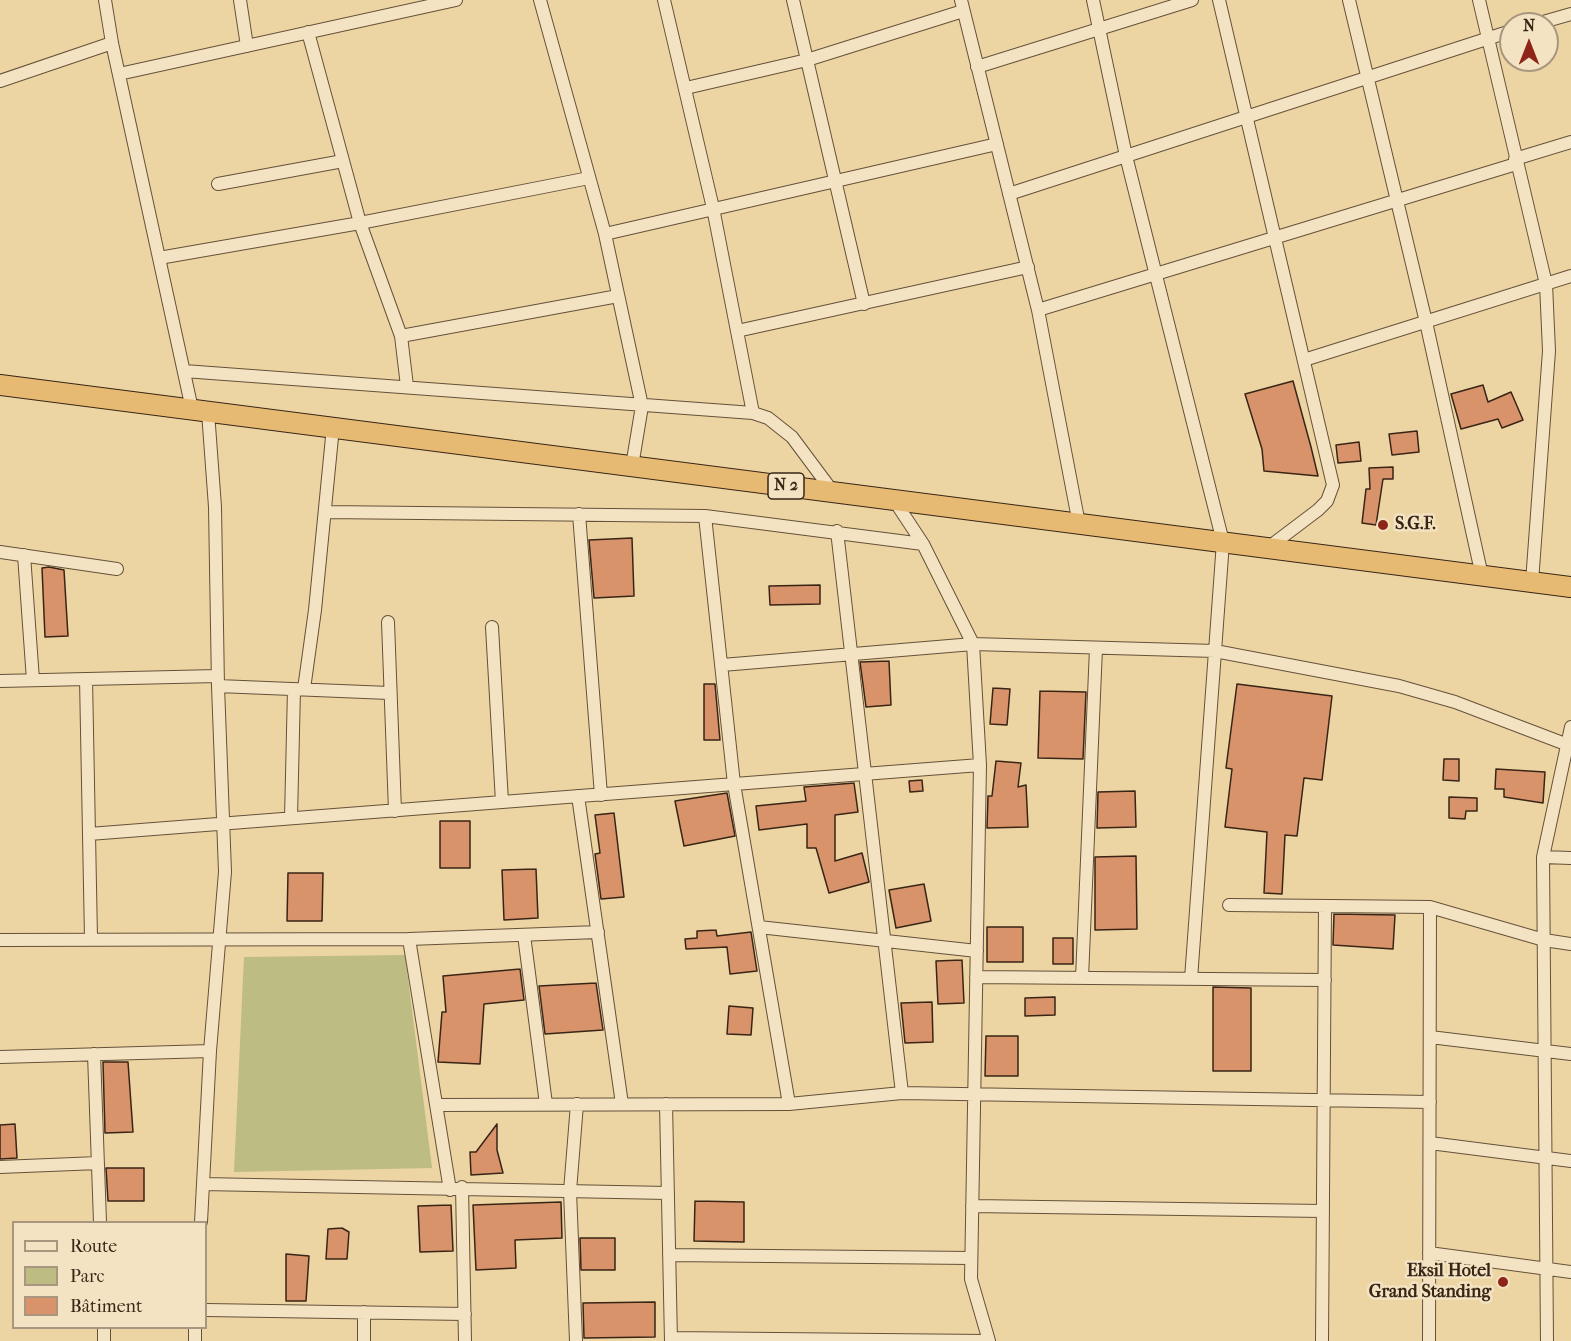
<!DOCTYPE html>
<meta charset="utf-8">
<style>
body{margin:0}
#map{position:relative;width:1571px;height:1341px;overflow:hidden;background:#edd4a3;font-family:"IM FELL French Canon",serif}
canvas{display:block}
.legend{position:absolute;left:12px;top:1221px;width:195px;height:108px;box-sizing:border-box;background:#f3e3c3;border:2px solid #a8977e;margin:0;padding:8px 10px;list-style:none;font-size:18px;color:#382516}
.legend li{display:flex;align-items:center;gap:12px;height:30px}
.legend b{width:30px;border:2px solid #a8977e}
.north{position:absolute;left:1499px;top:12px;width:60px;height:60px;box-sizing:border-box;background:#f3e3c3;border:2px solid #a8977e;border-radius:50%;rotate:0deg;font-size:16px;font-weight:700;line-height:24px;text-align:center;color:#382516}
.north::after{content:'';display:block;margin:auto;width:21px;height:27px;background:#8f2418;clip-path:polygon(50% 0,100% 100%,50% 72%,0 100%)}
</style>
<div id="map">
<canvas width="1571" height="1341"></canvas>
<ul class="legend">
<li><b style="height:8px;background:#f3e3c3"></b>Route</li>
<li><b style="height:16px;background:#bcbc83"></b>Parc</li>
<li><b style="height:16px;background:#d8936b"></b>Bâtiment</li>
</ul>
<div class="north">N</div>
</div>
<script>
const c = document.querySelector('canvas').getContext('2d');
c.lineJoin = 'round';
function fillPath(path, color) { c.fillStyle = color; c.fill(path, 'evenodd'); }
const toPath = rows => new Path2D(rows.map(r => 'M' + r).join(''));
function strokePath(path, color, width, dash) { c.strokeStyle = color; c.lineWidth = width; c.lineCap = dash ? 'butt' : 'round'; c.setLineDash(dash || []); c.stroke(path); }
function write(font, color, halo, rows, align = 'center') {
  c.font = font + ' "IM FELL French Canon",serif'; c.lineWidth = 5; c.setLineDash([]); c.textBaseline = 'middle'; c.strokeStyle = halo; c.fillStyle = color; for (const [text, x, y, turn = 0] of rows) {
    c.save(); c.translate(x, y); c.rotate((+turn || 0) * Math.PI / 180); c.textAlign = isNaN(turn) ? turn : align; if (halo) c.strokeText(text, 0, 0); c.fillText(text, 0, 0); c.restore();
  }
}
fillPath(toPath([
 [405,955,432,1168,234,1172,244,957]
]), '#bcbc83');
const building = toPath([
 [1293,381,1311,447,1318,476,1264,471,1262,449,1245,394,1293,381],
 [1483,385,1488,402,1511,392,1523,420,1502,428,1498,419,1461,429,1451,394,1483,385],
 [1417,431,1419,452,1392,455,1389,434,1417,431],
 [1359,442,1361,461,1338,463,1336,445,1359,442],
 [1393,467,1393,479,1383,479,1376,525,1362,523,1366,489,1370,489,1369,468,1393,467],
 [632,538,634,596,594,598,589,540,632,538],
 [49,567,64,570,68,636,45,637,42,568,49,567],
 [820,585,820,604,770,605,769,586,820,585],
 [889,661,891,705,866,707,860,662,889,661],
 [704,684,715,684,720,740,704,740,704,684],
 [1237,684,1332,696,1322,780,1304,778,1297,836,1285,835,1282,894,1264,893,1267,832,1225,827,1232,769,1226,768,1237,684],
 [993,688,1010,689,1007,725,990,724,993,688],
 [1040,691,1086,692,1083,759,1038,758,1040,691],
 [1444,759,1459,759,1459,781,1443,780,1444,759],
 [996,761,1021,763,1018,787,1026,785,1028,827,987,828,988,796,992,796,996,761],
 [1496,769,1545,772,1543,803,1504,797,1504,789,1495,789,1496,769],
 [922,780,923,791,910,792,909,781,922,780],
 [854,783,858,812,835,815,835,861,862,853,869,882,829,893,816,848,807,848,807,824,759,830,756,806,806,801,804,787,854,783],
 [1135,791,1136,827,1097,828,1098,792,1135,791],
 [727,793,735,836,684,846,675,801,727,793],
 [1449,797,1477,798,1477,811,1466,811,1465,819,1449,818,1449,797],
 [614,813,624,897,601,899,595,854,600,853,595,815,614,813],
 [440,821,470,821,470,868,440,868,440,821],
 [1136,856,1137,929,1095,930,1095,857,1136,856],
 [536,869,538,918,504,920,502,870,536,869],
 [288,873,323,873,322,921,287,921,288,873],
 [924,884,931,921,896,928,889,890,924,884],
 [1334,914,1395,915,1393,949,1333,945,1334,914],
 [987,927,1023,927,1023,962,987,962,987,927],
 [716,930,717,936,751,932,757,971,730,974,727,947,686,949,685,939,697,938,697,931,716,930],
 [1053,938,1073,938,1073,964,1053,964,1053,938],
 [962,960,964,1003,938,1004,936,961,962,960],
 [520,969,524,1000,484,1004,480,1064,438,1062,442,1012,446,1012,443,976,520,969],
 [596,983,603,1030,545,1034,539,986,596,983],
 [1213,987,1251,988,1251,1071,1213,1071,1213,987],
 [1055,997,1055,1015,1025,1016,1025,998,1055,997],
 [932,1002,933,1042,905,1043,901,1003,932,1002],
 [729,1006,753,1008,751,1035,727,1034,729,1006],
 [986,1036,1018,1036,1018,1076,985,1076,986,1036],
 [103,1062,128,1062,133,1132,105,1133,103,1062],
 [15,1124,17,1158,0,1159,0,1125,15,1124],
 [497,1124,497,1150,503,1173,471,1175,470,1152,476,1152,497,1124],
 [106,1168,144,1168,144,1201,108,1201,106,1168],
 [695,1201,744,1202,744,1242,694,1241,695,1201],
 [561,1202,562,1238,515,1240,516,1268,476,1270,473,1205,561,1202],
 [451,1205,453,1251,420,1252,418,1206,451,1205],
 [342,1228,349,1232,347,1259,326,1259,328,1229,342,1228],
 [580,1238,615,1238,615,1270,581,1270,580,1238],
 [286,1254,309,1256,306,1301,286,1301,286,1254],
 [655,1302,655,1337,584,1338,583,1303,655,1302]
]);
fillPath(building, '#d8936b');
strokePath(building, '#382516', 1.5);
const minor = toPath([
 [105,0,112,43,192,409],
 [240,0,247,46],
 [540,0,605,234,642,406,632,466],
 [664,0,713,208,753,413],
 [793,0,864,304],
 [961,0,1038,310,1079,524],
 [1093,0,1126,156,1223,542,1191,979],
 [1219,0,1333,485,1327,501,1318,510,1269,547],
 [1349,0,1426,322,1482,576],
 [1479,0,1546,284,1549,351,1532,582],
 [1536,24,1571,14],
 [308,32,360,223,401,336,407,386],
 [977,67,1192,0],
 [119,74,456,0],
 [0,81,112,43],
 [686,88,807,60,963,11],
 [1515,159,1571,142],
 [218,184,343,161],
 [1009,194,1511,31],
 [605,234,997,144],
 [159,258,360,223,589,178],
 [1038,310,1516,164],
 [737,331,1028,267],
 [401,336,618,296],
 [1304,360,1571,276],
 [184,371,753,413,768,418,792,437,833,492],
 [894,500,923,544,973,644,980,765,971,1279,989,1341],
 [325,512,705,516,923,544],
 [579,514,601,795],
 [705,516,734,784,789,1104],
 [837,531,902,1093],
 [0,552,117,569],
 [24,555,33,680],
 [388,622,395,811],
 [492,627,502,802],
 [722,665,973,644,1215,651,1399,686,1455,702,1568,745],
 [86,679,91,938],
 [0,681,217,676],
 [218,686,389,693],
 [304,689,315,610,333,427],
 [578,796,622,1104],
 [291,818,294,689],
 [89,834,980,765],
 [1543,857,1571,858],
 [1229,905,1430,907,1544,940,1571,944],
 [759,927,977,951],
 [524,935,546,1104],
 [409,939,450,1190],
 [0,940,409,939,598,932],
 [976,977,1325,980],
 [1082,978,1096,648],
 [1430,1037,1571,1054],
 [94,1054,100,1222],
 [0,1057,210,1051],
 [666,1104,671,1341],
 [436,1105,789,1104,902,1093,1430,1102],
 [1430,1143,1571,1161],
 [0,1167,98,1163],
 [203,1184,668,1193],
 [462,1187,465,1341],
 [972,1206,1323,1211],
 [201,1222,210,1051,225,872,218,686,215,507,208,412],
 [1429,1253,1571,1272],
 [669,1255,971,1258],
 [206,1310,465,1314],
 [104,1328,104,1341],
 [671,1338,985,1341],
 [195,1341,195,1328],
 [364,1341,364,1312],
 [576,1341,570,1191,577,1104],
 [1322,1341,1325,906],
 [1429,1341,1430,907],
 [1547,1341,1543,857,1571,727]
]);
const trunk = toPath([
 [0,385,1571,587]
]);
strokePath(minor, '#655139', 14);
strokePath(trunk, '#382516', 22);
strokePath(minor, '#f3e3c3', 12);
strokePath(trunk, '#e6ba72', 20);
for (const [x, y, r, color] of [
 [1383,525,6,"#8f2418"],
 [1503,1282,6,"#8f2418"]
]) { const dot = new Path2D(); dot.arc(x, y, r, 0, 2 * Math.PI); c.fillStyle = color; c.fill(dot); strokePath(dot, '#f3e3c3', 2); }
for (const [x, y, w] of [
 [786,486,36]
]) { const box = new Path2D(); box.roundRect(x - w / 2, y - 13, w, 26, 4.5); c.fillStyle = '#f3e3c3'; c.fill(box); strokePath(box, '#382516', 1.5); }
write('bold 16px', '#382516', null, [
 ["N 2",786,486]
]);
write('bold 18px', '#382516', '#f3e3c3', [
 ["S.G.F.",1395,525],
 ["Eksil Hotel",1491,1272,"right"],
 ["Grand Standing",1491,1293,"right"]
], 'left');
</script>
